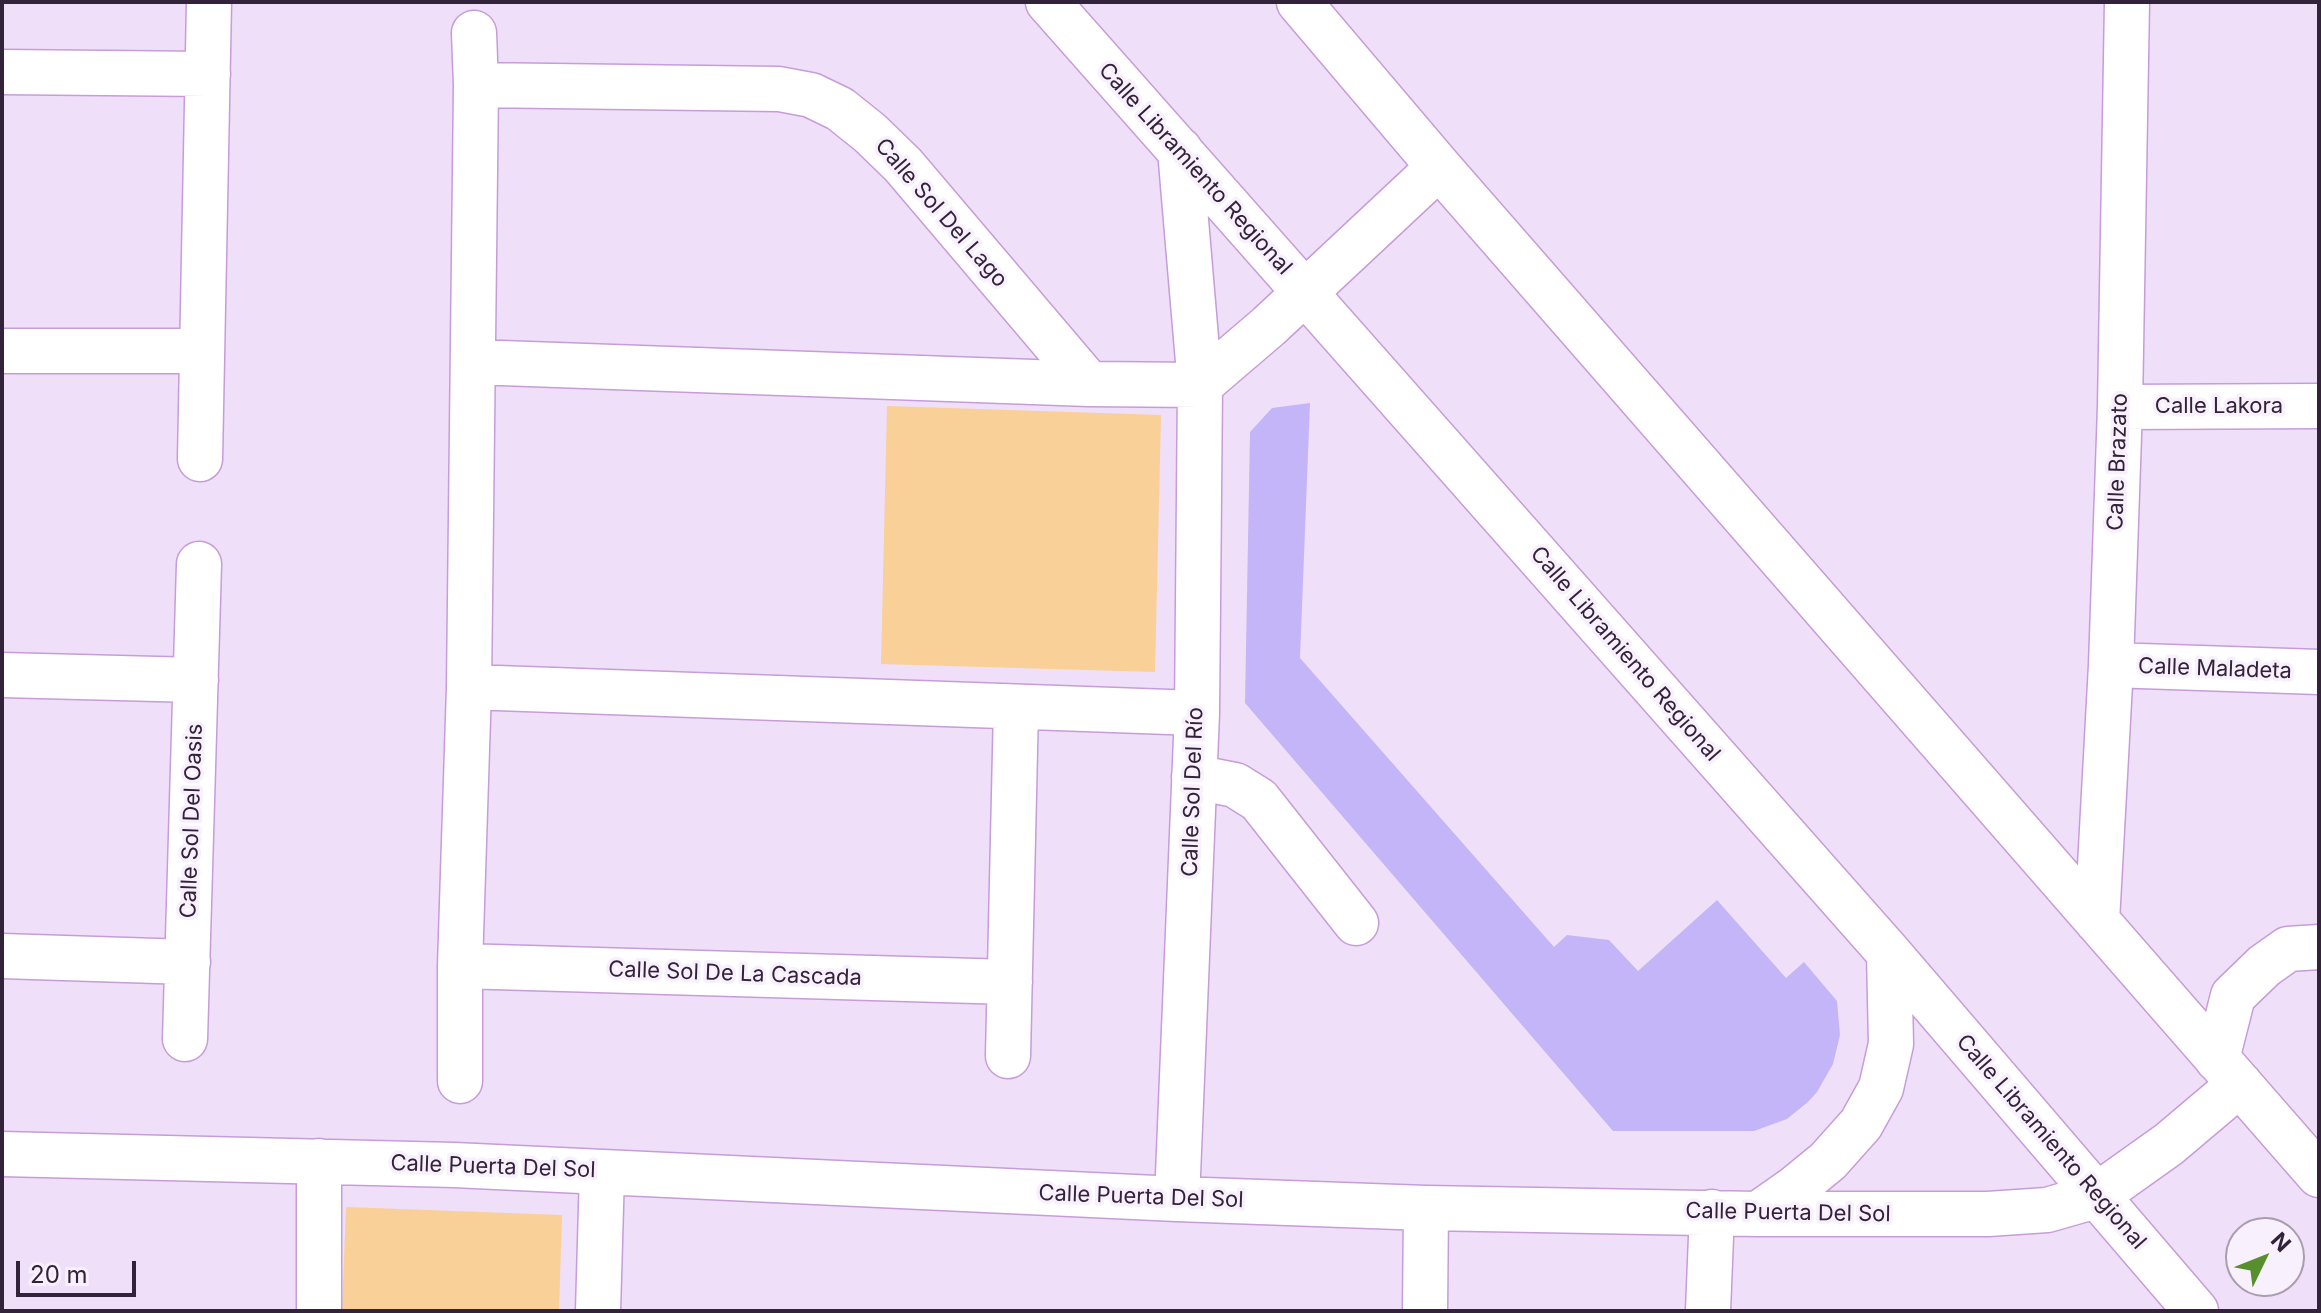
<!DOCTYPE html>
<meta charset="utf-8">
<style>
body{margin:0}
#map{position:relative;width:2321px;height:1313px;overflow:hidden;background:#f0dff8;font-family:Inter,sans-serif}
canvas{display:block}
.frame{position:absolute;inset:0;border:4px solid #33233a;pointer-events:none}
.north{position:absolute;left:2225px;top:1217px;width:80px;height:80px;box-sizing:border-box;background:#f8f0fc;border:2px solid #a99eae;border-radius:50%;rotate:47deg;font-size:22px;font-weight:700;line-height:32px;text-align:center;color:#33233a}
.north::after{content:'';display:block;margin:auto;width:28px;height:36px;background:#568f2c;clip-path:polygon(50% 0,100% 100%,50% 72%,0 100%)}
.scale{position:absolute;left:16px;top:1261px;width:120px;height:36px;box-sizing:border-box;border:4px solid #33233a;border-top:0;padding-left:10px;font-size:24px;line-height:28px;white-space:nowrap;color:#33233a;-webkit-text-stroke:6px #f8f0fc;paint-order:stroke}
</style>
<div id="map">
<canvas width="2321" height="1313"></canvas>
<div class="frame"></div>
<div class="north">N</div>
<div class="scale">20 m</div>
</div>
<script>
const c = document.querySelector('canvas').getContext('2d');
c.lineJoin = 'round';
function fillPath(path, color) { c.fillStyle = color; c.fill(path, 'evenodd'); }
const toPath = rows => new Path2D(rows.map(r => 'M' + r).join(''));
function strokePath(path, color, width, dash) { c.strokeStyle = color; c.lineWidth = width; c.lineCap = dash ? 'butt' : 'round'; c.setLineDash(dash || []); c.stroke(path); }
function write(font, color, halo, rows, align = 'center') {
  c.font = font + ' Inter,sans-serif'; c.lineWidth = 7; c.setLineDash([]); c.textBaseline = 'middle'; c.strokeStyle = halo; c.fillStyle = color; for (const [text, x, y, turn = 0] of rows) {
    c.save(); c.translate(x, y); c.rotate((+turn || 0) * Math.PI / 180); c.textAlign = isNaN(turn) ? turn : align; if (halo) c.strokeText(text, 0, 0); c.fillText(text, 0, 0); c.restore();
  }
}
fillPath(toPath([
 [887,406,1161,415,1155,672,881,664],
 [346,1207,562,1215,559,1311,342,1311]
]), '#f9d098');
fillPath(toPath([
 [1310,403,1300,658,1554,947,1567,935,1609,940,1638,971,1717,900,1786,978,1804,962,1837,1001,1840,1035,1833,1064,1817,1092,1808,1102,1787,1119,1754,1131,1613,1131,1245,703,1250,432,1272,408]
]), '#c4b5f8');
const minor = toPath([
 [1048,2,1889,953,2196,1311],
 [1299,2,1439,167,2319,1175],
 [2,72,208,74],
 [476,85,779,89,811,95,840,109,870,133,903,165,1089,384],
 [2,351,202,351],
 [473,362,1089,384,1200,385],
 [1200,385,1269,326,1439,167],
 [2120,407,2319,406],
 [200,459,209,2],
 [2111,665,2319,672],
 [2,675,196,680],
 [469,687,1197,713],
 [1194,777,1235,785,1259,800,1356,923],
 [2097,921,2111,665,2120,407,2127,2],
 [2,956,188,962],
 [460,966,1010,982],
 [185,1039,199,564],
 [1008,1056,1016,707],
 [2217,1059,2233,996,2264,966,2288,949,2319,947],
 [460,1081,460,966,469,687,476,85,474,33],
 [2,1154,454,1165,1177,1199,1426,1208,1758,1214,1988,1214,2047,1210,2096,1196,2169,1144,2240,1084],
 [1177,1199,1197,713,1200,385,1180,150],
 [1758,1214,1795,1188,1828,1161,1861,1124,1881,1088,1891,1044,1889,953],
 [319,1311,319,1161],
 [598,1311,602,1172],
 [1425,1311,1426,1208],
 [1708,1311,1712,1212]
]);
strokePath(minor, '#c69dd9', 47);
strokePath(minor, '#fff', 44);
write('22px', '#33233a', '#f8f0fc', [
 ["Calle Libramiento Regional",1195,169,48],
 ["Calle Sol Del Lago",941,213,49],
 ["Calle Lakora",2219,406],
 ["Calle Brazato",2118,462,-88],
 ["Calle Libramiento Regional",1625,654,49],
 ["Calle Maladeta",2215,669,2],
 ["Calle Sol Del Río",1193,792,-88],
 ["Calle Sol Del Oasis",192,821,-88],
 ["Calle Sol De La Cascada",735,974,2],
 ["Calle Libramiento Regional",2051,1142,49],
 ["Calle Puerta Del Sol",493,1167,2],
 ["Calle Puerta Del Sol",1141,1197,2],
 ["Calle Puerta Del Sol",1788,1213,1]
]);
</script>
